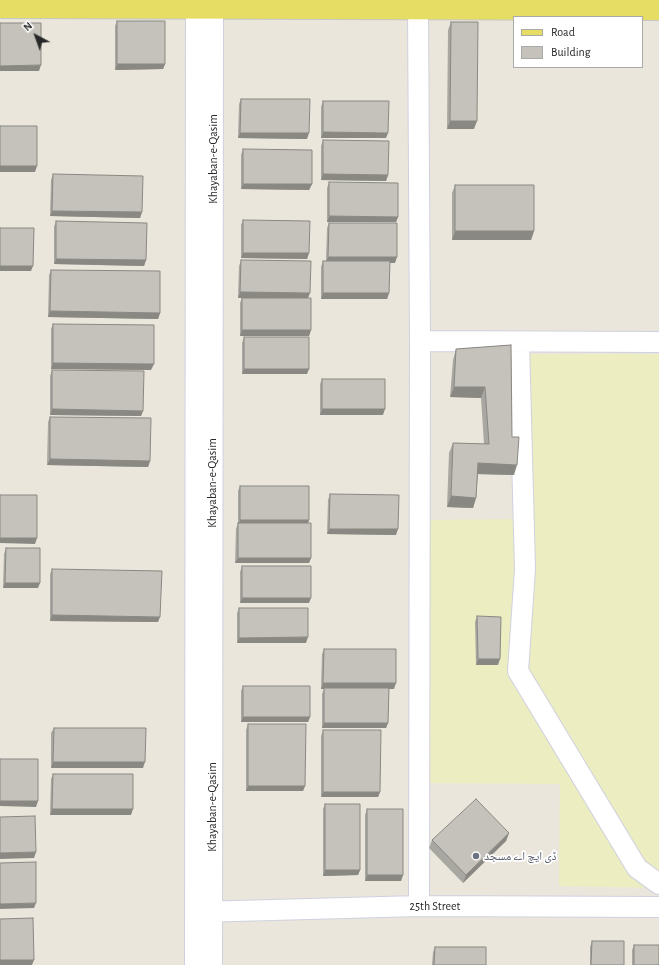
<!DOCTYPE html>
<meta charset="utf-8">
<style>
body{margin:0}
#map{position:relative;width:659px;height:965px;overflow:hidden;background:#eae6db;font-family:"Alegreya Sans",sans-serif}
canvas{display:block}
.legend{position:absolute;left:513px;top:16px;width:130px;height:52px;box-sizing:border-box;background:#fff;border:1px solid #a9a9a9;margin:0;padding:5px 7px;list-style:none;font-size:12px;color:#282828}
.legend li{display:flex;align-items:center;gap:8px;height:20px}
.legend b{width:20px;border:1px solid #a9a9a9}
.north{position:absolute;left:16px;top:16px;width:40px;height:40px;-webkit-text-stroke:3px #fff;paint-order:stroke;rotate:319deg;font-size:11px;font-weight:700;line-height:16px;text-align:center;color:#282828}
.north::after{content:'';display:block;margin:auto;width:14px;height:18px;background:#282828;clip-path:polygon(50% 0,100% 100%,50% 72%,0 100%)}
</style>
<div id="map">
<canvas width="659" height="965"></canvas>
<ul class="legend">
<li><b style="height:5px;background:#e5dd64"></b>Road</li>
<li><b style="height:11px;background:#c5c2bb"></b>Building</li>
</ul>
<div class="north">N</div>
</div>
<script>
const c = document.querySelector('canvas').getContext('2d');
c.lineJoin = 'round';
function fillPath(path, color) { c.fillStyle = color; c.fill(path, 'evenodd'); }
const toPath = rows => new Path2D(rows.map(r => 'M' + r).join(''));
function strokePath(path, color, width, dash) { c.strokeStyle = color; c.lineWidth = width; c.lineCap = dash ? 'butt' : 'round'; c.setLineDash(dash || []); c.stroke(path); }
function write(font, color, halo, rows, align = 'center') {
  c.font = font + ' "Alegreya Sans","Noto Naskh Arabic",sans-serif'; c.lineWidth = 3.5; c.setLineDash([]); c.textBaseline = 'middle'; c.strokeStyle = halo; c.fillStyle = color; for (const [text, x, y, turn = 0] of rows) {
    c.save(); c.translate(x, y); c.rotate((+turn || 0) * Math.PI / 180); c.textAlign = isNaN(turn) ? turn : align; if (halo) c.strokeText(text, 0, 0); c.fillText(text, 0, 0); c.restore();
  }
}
fillPath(toPath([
 [526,354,659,354,659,888,559,886,560,784,429,783,430,520,532,519]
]), '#ecedc0');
const minor = toPath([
 [418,9,420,341,419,906],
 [420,341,659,342],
 [519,342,525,569,518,671,637,868,659,884],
 [199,912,419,906,659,907],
 [195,965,196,0],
 [212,965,213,0]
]);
const major = toPath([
 [0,7,659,9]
]);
strokePath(minor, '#d0d1e0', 22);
strokePath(major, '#c7c7c7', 24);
strokePath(minor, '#fff', 20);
strokePath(major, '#e5dd64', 22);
fillPath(toPath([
 [117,21,165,64,163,69,115,70,115,26],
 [451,22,474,129,447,129,448,30],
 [241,99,307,139,238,138,239,104],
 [323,101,386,138,321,138,321,107],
 [323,140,388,175,386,181,321,180,321,146],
 [243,149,312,184,309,190,241,189,241,155],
 [53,174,142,212,140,218,50,216,51,180],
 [329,182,398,217,396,222,327,222,327,188],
 [455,185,534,231,531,240,452,240,452,193],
 [243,220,309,253,307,259,241,258,241,225],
 [56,221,146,260,144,266,54,264,54,227],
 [329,223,395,263,390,263,389,293,387,299,321,299,321,267,323,261,326,261,327,228],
 [241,260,308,298,311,330,309,336,240,336,240,303,242,298,261,298,238,298,239,266],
 [51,270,160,313,158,319,48,317,49,275],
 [53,324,151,370,51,369,51,329],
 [244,337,307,374,242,374,242,343],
 [511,345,512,437,514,475,478,474,476,498,473,508,447,507,449,453,453,443,484,444,481,398,450,397,453,360,456,349],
 [52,370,143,411,141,416,50,415,50,376],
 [322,379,383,415,320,415,320,384],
 [50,417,150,461,148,467,47,465,48,422],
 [240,486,309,520,308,523,311,558,309,563,235,563,236,529,238,523,238,491],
 [330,494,396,535,327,534,328,500],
 [6,548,38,588,3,588,4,554],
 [242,566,309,603,240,603,240,572],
 [52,569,158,622,50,621,50,574],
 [239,608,306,643,237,643,237,613],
 [477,616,498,665,476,665,475,622],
 [324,649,394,689,389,689,388,723,386,728,322,728,322,694,324,689,321,689,322,654],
 [243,686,310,717,308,722,241,722,241,691],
 [248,724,305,786,303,791,246,791,246,730],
 [54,728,143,768,51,768,51,733],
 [323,730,380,792,378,797,321,797,321,736],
 [53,774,131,815,50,815,51,779],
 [325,804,360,870,358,875,323,876,323,809],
 [367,809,403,875,401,881,365,881,365,815],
 [509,833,506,841,463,883,429,848,432,840],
 [592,941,624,965,590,965,590,947],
 [634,945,659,965,632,965,632,950],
 [435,947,486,965,432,965,433,952]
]), '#a9a7a1');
fillPath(toPath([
 [117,64,165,64,163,69,115,70],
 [41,65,39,71,0,71,0,66],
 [450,121,477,121,474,129,447,129],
 [323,132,388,133,386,138,321,138],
 [240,133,309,133,307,139,238,138],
 [0,166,37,166,35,172,0,172],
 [323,174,388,175,386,181,321,180],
 [243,184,312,184,309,190,241,189],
 [52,211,142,212,140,218,50,216],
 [329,216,398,217,396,222,327,222],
 [455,231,534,231,531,240,452,240],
 [243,253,309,253,307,259,241,258],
 [328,257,397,257,395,263,326,262],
 [56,259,146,260,144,266,54,264],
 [0,266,33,266,31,271,0,271],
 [240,292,310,293,308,298,238,298],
 [323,293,389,293,387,299,321,299],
 [50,311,160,313,158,319,48,317],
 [242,330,311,330,309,336,240,336],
 [53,363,154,364,151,370,51,369],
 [244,369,309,369,307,374,242,374],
 [454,387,485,387,481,398,450,397],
 [52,409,143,411,141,416,50,415],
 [322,409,385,409,383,415,320,415],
 [50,459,150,461,148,467,47,465],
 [478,463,517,465,514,475,474,474],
 [451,496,476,498,473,508,447,507],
 [240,520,309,520,307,526,238,525],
 [329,529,398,529,396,535,327,534],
 [0,538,37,538,35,544,0,543],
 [238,558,311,558,309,563,235,563],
 [5,583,40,583,38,588,3,588],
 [242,598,311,598,309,603,240,603],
 [52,615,160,617,158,622,50,621],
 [308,637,306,643,237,643,239,638],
 [478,659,500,659,498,665,476,665],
 [323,683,396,683,394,689,321,689],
 [243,717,310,717,308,722,241,722],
 [324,723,388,723,386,728,322,728],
 [53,762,145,762,143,768,51,768],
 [248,786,305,786,303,791,246,791],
 [323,792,380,792,378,797,321,797],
 [0,801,38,801,36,807,0,806],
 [52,809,133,809,131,815,50,815],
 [509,833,506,841,463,883,466,875],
 [36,852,34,858,0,859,0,853],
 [325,870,360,870,358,875,323,876],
 [367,875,403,875,401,881,365,881],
 [36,903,34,908,0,909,0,904],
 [0,960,34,960,32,965,0,965]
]), '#8a8883');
const building = toPath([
 [117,21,165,21,165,64,117,64,117,21],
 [451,22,478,22,477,121,450,121,451,22],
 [0,23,41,23,41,65,0,66,0,23],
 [241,99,310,99,309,133,240,133,241,99],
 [323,101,389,101,388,133,323,132,323,101],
 [0,126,37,126,37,166,0,166,0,126],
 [323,140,389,141,388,175,323,174,323,140],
 [243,149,312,150,312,184,243,184,243,149],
 [53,174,143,176,142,212,52,211,53,174],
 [329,182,398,183,398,217,329,216,329,182],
 [455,185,534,185,534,231,455,231,455,185],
 [243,220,310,221,309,253,243,253,243,220],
 [56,221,147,223,146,260,56,259,56,221],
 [329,223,397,223,397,257,328,257,329,223],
 [0,228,34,228,33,266,0,266,0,228],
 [241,260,311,261,310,293,240,292,241,260],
 [323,261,390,261,389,293,323,293,323,261],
 [51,270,160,271,160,313,50,311,51,270],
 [242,298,311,298,311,330,242,330,242,298],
 [53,324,154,325,154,364,53,363,53,324],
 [244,337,309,337,309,369,244,369,244,337],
 [511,345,512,437,519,437,517,465,478,463,476,498,451,496,453,443,489,444,485,387,454,387,456,349,511,345],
 [52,370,144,371,143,411,52,409,52,370],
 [322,379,385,379,385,409,322,409,322,379],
 [50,417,151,418,150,461,50,459,50,417],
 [240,486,309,486,309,520,240,520,240,486],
 [330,494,399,495,398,529,329,529,330,494],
 [0,495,37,495,37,538,0,538,0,495],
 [238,523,311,523,311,558,238,558,238,523],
 [6,548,40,548,40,583,5,583,6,548],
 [242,566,311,566,311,598,242,598,242,566],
 [52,569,162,571,160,617,52,615,52,569],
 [239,608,308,608,308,637,239,638,239,608],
 [477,616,501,617,500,659,478,659,477,616],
 [324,649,396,649,396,683,323,683,324,649],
 [243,686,310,686,310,717,243,717,243,686],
 [324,688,389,688,388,723,324,723,324,688],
 [248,724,306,724,305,786,248,786,248,724],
 [54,728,146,728,145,762,53,762,54,728],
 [323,730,381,730,380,792,323,792,323,730],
 [0,759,38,759,38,801,0,801,0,759],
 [53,774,133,774,133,809,52,809,53,774],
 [476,799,509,833,466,875,432,840,476,799],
 [325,804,360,804,360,870,325,870,325,804],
 [367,809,403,809,403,875,367,875,367,809],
 [35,816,36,852,0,853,0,817,35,816],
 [36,862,36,903,0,904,0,863,36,862],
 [33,918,34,960,0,960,0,919,33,918],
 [592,941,624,941,624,965,591,965,592,941],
 [634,945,659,945,659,965,634,965,634,945],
 [435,947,486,947,486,965,434,965,435,947]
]);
fillPath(building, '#c5c2bb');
strokePath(building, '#8a8883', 1);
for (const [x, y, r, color] of [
 [476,856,4,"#6b7280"]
]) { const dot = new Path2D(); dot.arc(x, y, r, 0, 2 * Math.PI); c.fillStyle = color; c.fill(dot); strokePath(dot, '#fff', 1.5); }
write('12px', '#282828', '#fff', [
 ["Khayaban-e-Qasim",213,159,-90],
 ["Khayaban-e-Qasim",212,483,-90],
 ["Khayaban-e-Qasim",212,807,-90],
 ["25th Street",435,906]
]);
write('12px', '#5b616d', '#fff', [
 ["ڈی ایچ اے مسجد",484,856]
], 'left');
</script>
